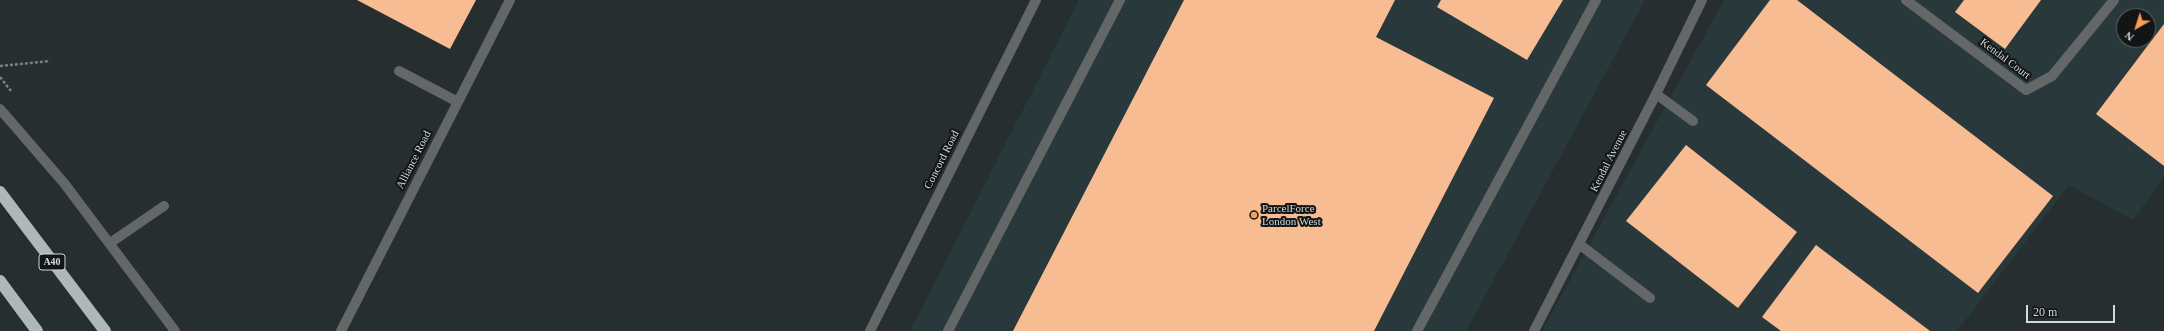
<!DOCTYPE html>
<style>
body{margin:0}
#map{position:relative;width:2164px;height:331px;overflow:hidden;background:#262e2f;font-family:Georgia,serif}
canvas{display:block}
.north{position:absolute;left:2116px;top:8px;width:40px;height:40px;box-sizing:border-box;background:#121516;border:1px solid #5f6364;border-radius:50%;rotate:219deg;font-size:11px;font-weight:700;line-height:16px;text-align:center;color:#d3d8d8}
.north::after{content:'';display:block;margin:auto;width:14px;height:18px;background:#fd9c55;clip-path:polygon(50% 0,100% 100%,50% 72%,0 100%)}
.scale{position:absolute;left:2026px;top:305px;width:89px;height:18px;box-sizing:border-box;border:2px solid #d3d8d8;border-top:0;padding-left:5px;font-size:12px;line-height:14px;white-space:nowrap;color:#d3d8d8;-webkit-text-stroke:3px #121516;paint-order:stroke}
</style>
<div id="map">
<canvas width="2164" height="331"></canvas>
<div class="north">N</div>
<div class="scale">20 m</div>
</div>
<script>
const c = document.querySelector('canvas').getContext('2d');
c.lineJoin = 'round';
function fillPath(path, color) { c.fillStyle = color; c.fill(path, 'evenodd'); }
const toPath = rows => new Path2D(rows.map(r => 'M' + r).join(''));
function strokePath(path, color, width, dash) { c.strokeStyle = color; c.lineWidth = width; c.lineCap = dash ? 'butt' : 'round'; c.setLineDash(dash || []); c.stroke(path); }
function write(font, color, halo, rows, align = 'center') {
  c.font = font + ' Georgia,serif'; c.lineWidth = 4; c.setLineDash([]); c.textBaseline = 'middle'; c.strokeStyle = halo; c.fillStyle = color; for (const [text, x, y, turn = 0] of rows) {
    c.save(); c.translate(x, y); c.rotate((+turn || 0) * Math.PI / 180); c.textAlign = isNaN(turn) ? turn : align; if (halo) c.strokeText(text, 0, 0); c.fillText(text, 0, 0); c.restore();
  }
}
fillPath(toPath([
 [1079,0,1645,0,1466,331,910,331],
 [1724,0,2164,0,2164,177,2133,220,2069,185,1957,331,1542,331],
 [2124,16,2148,16,2148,40,2124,40]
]), '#29393b');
fillPath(toPath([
 [357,0,476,0,450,49],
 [1184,0,1395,0,1376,37,1494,98,1374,331,1013,331],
 [1441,0,1563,0,1527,60,1437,7],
 [1770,0,1797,0,2053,196,1978,293,1706,85],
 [1964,0,2041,0,2005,49,1955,12],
 [2164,24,2164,166,2096,114],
 [1686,145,1797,232,1738,308,1626,221],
 [1816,245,1930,331,1781,331,1762,317]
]), '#f8bc93');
strokePath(toPath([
 [0,66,50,61],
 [0,77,11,91]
]), '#7a8081', 2.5, [3, 2]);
strokePath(toPath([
 [1906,0,2026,90,2052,76,2114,0],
 [399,71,458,102],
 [1656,94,1693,121],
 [0,109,64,183,175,331],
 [110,243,164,206],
 [1579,244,1650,298],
 [341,331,510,0],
 [870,331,1036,0],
 [948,331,1120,0],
 [1417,331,1596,0],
 [1534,331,1656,94,1702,0]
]), '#636767', 10);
strokePath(toPath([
 [0,192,105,331],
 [0,281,37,331]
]), '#aeb8b9', 12);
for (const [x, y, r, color] of [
 [1254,215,4,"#fd9c55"]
]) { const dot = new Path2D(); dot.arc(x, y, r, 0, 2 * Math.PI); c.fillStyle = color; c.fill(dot); strokePath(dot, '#121516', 1.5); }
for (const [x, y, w] of [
 [52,262,26]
]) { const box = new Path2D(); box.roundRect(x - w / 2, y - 8, w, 16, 3); c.fillStyle = '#121516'; c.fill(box); strokePath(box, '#d3d8d8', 1); }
write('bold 10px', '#d3d8d8', null, [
 ["A40",52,262]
]);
write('11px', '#d3d8d8', '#121516', [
 ["Kendal Court",2005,59,37],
 ["Alliance Road",414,160,-63],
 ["Concord Road",942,160,-63],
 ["Kendal Avenue",1609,161,-63]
]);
write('11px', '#d3d8d8', '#121516', [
 ["ParcelForce",1262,209],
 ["London West",1262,222]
], 'left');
</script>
